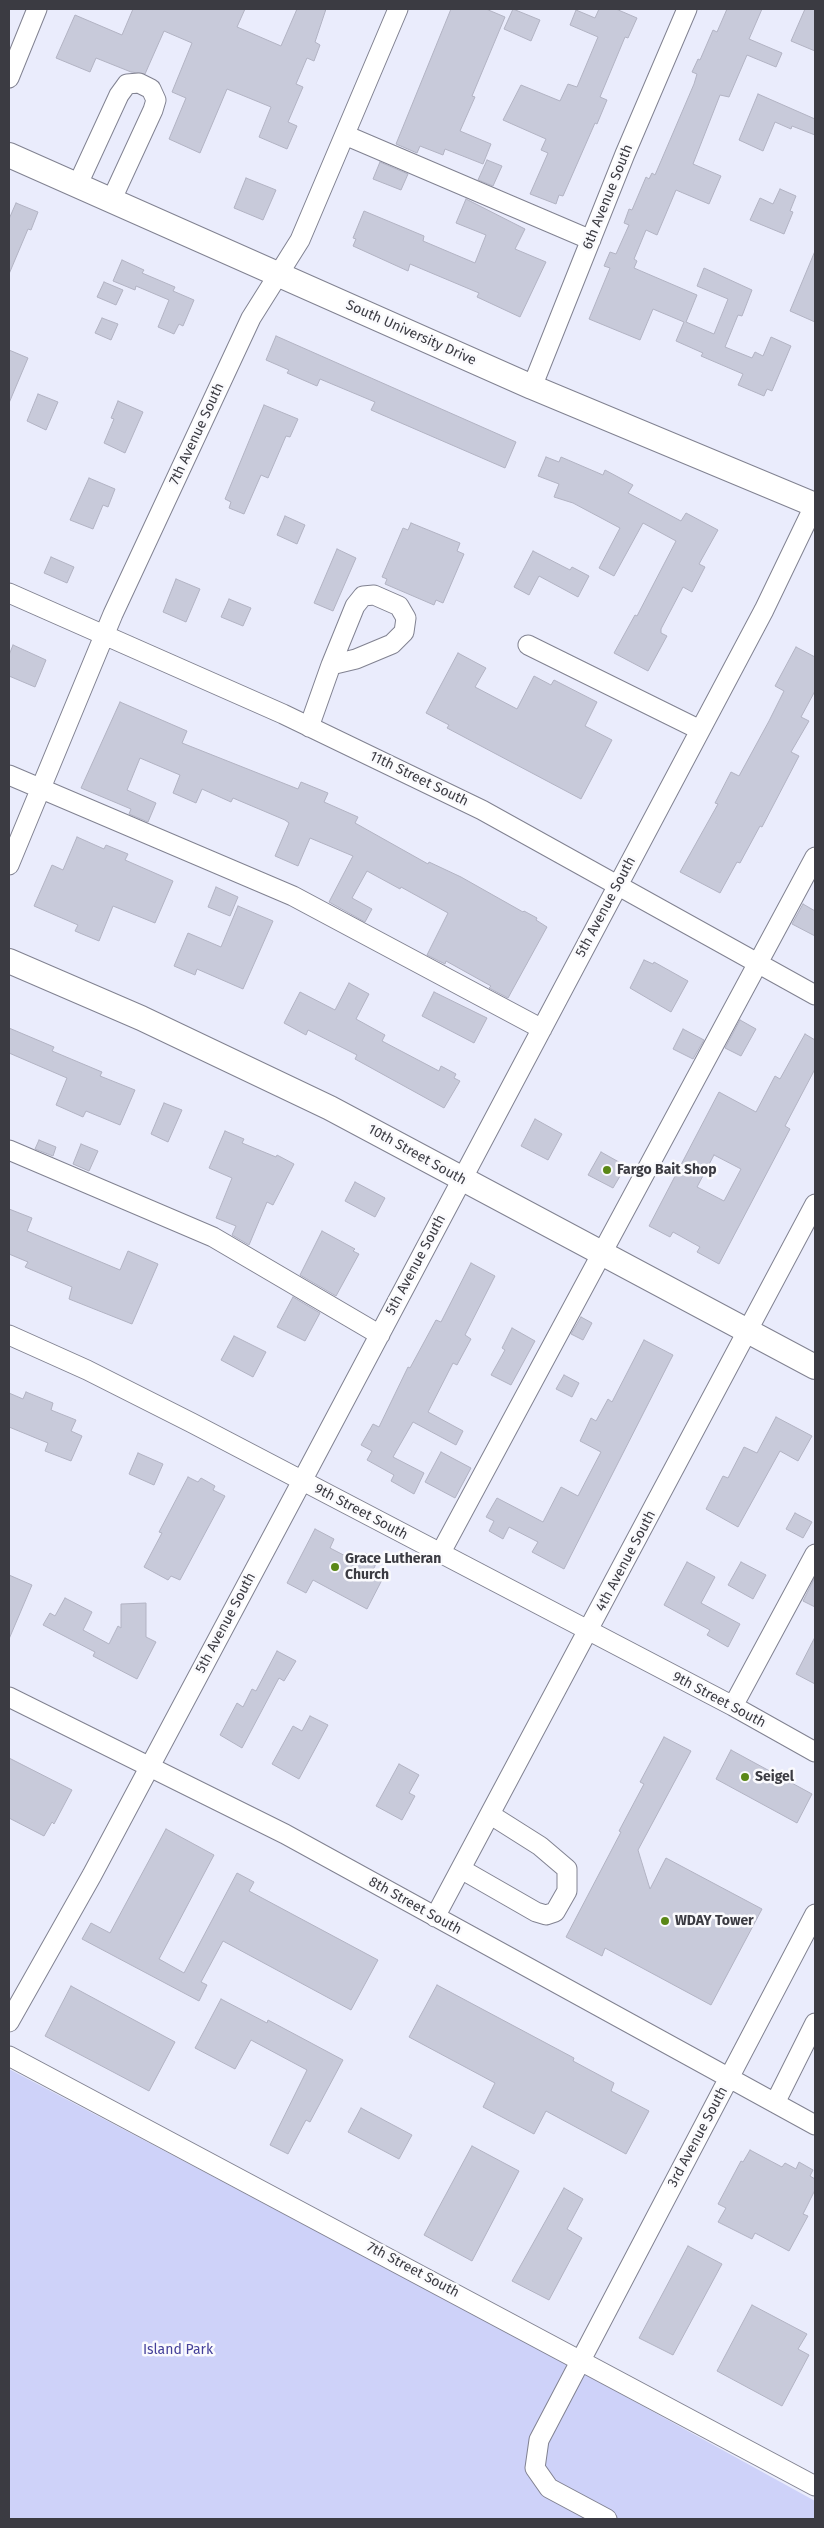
<!DOCTYPE html>
<style>
body{margin:0}
#map{position:relative;width:824px;height:2528px;overflow:hidden;background:#eaecfc;font-family:"Fira Sans",sans-serif}
canvas{display:block}
.frame{position:absolute;inset:0;border:10px solid #3b3b42;pointer-events:none}
</style>
<div id="map">
<canvas width="824" height="2528"></canvas>
<div class="frame"></div>
</div>
<script>
const c = document.querySelector('canvas').getContext('2d');
c.lineJoin = 'round';
function fillPath(path, color) { c.fillStyle = color; c.fill(path, 'evenodd'); }
const toPath = rows => new Path2D(rows.map(r => 'M' + r).join(''));
function strokePath(path, color, width, dash) { c.strokeStyle = color; c.lineWidth = width; c.lineCap = dash ? 'butt' : 'round'; c.setLineDash(dash || []); c.stroke(path); }
function write(font, color, halo, rows, align = 'center') {
  c.font = font + ' "Fira Sans",sans-serif'; c.lineWidth = 5; c.setLineDash([]); c.textBaseline = 'middle'; c.strokeStyle = halo; c.fillStyle = color; for (const [text, x, y, turn = 0] of rows) {
    c.save(); c.translate(x, y); c.rotate((+turn || 0) * Math.PI / 180); c.textAlign = isNaN(turn) ? turn : align; if (halo) c.strokeText(text, 0, 0); c.fillText(text, 0, 0); c.restore();
  }
}
fillPath(toPath([
 [9,2069,532,2345,815,2501,815,2519,9,2519]
]), '#ced2f9');
const building = toPath([
 [133,9,245,9,237,27,281,46,297,9,326,9,315,42,320,45,314,61,307,58,296,84,303,87,288,122,297,126,287,149,259,137,271,107,227,89,200,153,169,139,186,98,172,92,192,43,164,31,145,74,131,72,96,58,90,72,56,58,75,15,122,35,133,9],
 [451,9,486,9,505,17,472,96,475,97,460,131,491,144,483,164,445,149,443,155,420,146,417,153,396,144,451,9],
 [513,9,540,20,531,41,504,29,513,9],
 [599,9,616,9,637,18,628,38,625,37,600,97,607,100,597,124,595,123,563,196,559,195,556,204,530,194,548,153,541,150,546,139,503,120,521,85,560,101,568,84,577,87,598,37,570,25,576,10,595,18,599,9],
 [727,9,762,9,749,39,782,53,776,67,747,55,729,97,720,95,693,164,721,176,709,204,676,190,657,235,646,230,634,259,637,261,634,268,697,295,686,322,714,334,728,299,697,286,704,268,752,290,742,316,738,315,725,347,752,358,755,352,763,356,771,337,791,346,772,391,767,389,764,396,738,385,743,374,701,356,703,353,676,341,684,322,653,309,640,340,589,319,610,268,604,266,610,252,616,254,629,225,624,223,629,209,632,210,646,177,649,179,652,173,655,175,694,84,697,74,692,72,698,59,700,60,713,30,717,32,727,9],
 [805,9,815,9,815,51,791,41,805,9],
 [758,94,815,119,815,135,792,126,791,129,775,122,763,151,739,140,758,94],
 [487,160,502,166,493,186,478,180,487,160],
 [380,162,408,174,401,190,373,179,380,162],
 [246,178,276,190,263,220,234,208,246,178],
 [780,189,796,196,790,211,793,212,784,234,750,220,760,198,773,204,780,189],
 [466,199,525,229,515,249,546,262,520,317,477,297,479,293,410,264,408,271,353,246,356,239,353,238,364,211,424,236,423,241,475,263,486,235,456,223,466,199],
 [16,203,38,212,31,230,28,229,9,274,9,219,16,203],
 [815,251,815,322,790,311,815,251],
 [122,260,144,270,142,273,175,287,173,291,194,300,183,326,179,324,174,334,158,327,169,300,136,286,135,290,113,281,122,260],
 [104,282,123,290,116,305,97,297,104,282],
 [102,318,118,324,111,340,95,333,102,318],
 [276,336,516,442,505,468,371,410,375,402,320,379,317,386,287,373,289,370,266,360,276,336],
 [9,350,28,358,9,403,9,350],
 [38,394,58,402,46,430,27,421,38,394],
 [118,401,143,412,125,453,104,443,114,419,111,418,118,401],
 [264,405,298,419,290,437,286,436,268,478,261,475,244,514,229,508,231,502,225,499,264,405],
 [546,457,559,462,561,457,603,475,605,470,633,485,628,493,681,521,686,513,718,530,699,564,705,567,692,592,683,587,661,629,661,633,667,636,648,671,614,653,635,615,637,616,676,541,643,523,614,576,599,568,620,528,573,503,554,497,559,484,538,476,546,457],
 [89,478,115,489,108,507,103,505,93,529,70,520,89,478],
 [285,516,305,525,297,544,277,535,285,516],
 [411,523,460,543,457,551,464,554,443,603,436,600,434,605,385,584,387,579,382,577,403,528,408,530,411,523],
 [337,549,356,558,333,611,314,603,337,549],
 [533,551,570,570,572,567,589,576,578,597,539,576,529,595,514,587,533,551],
 [51,557,74,567,67,583,44,573,51,557],
 [176,579,200,589,186,622,163,612,176,579],
 [229,599,251,608,243,626,221,617,229,599],
 [13,645,46,660,35,687,9,676,9,655,13,645],
 [796,647,815,657,815,691,801,717,809,721,791,752,799,756,762,827,760,826,740,863,737,862,720,893,680,872,718,804,715,803,731,772,739,776,769,721,784,691,775,686,796,647],
 [458,653,486,668,475,687,517,709,534,676,551,685,554,680,597,702,585,726,612,740,581,799,447,728,449,725,426,713,458,653],
 [120,702,187,731,182,743,298,789,301,782,328,793,324,802,358,817,355,823,428,864,429,862,461,877,523,912,524,911,537,918,536,920,547,927,508,998,489,988,491,986,446,961,445,964,427,955,448,913,401,887,400,889,367,871,352,898,372,909,365,922,329,902,353,856,310,838,298,866,275,856,289,823,285,820,233,798,231,802,202,789,196,803,173,793,180,775,140,758,127,790,156,803,148,822,129,814,131,809,81,788,120,702],
 [77,837,104,849,106,845,128,854,125,860,173,881,155,923,113,906,99,941,75,931,78,925,34,906,52,865,63,870,77,837],
 [216,887,238,897,230,916,208,907,216,887],
 [803,904,815,911,815,936,792,924,803,904],
 [238,906,273,921,243,989,197,969,195,975,174,966,188,933,221,947,238,906],
 [644,960,653,964,654,962,688,981,671,1012,630,988,644,960],
 [349,983,369,994,356,1019,385,1035,382,1041,439,1071,441,1066,456,1074,454,1078,460,1081,444,1108,355,1059,357,1055,308,1030,306,1035,284,1023,300,992,335,1010,349,983],
 [434,992,487,1018,474,1043,422,1016,434,992],
 [740,1020,756,1029,741,1056,725,1048,740,1020],
 [9,1028,54,1047,52,1051,102,1072,100,1076,135,1090,120,1125,86,1111,83,1117,56,1105,67,1078,9,1053,9,1028],
 [683,1029,704,1040,693,1059,673,1049,683,1029],
 [805,1034,815,1040,815,1069,785,1126,790,1129,719,1264,697,1252,700,1247,673,1232,670,1237,649,1226,719,1092,756,1112,775,1076,780,1079,805,1034],
 [714,1155,741,1169,724,1201,697,1187,714,1155],
 [164,1103,182,1110,168,1142,151,1134,164,1103],
 [535,1119,562,1134,548,1160,521,1146,535,1119],
 [225,1131,244,1139,242,1143,276,1157,277,1155,294,1164,273,1205,267,1202,249,1245,232,1235,236,1226,216,1218,232,1178,209,1168,225,1131],
 [39,1140,56,1147,53,1156,35,1149,39,1140],
 [81,1144,98,1151,89,1171,73,1164,81,1144],
 [601,1152,626,1166,613,1188,588,1175,601,1152],
 [355,1182,385,1198,375,1217,345,1201,355,1182],
 [9,1209,32,1218,27,1231,120,1270,128,1251,158,1264,132,1324,69,1299,72,1287,25,1267,28,1262,9,1254,9,1209],
 [322,1231,355,1249,353,1251,359,1254,336,1296,300,1275,322,1231],
 [471,1263,495,1276,465,1335,471,1339,457,1365,453,1363,428,1412,463,1431,456,1445,413,1422,393,1457,424,1473,414,1494,391,1481,394,1475,367,1460,372,1451,361,1445,373,1424,379,1427,408,1367,410,1368,436,1320,441,1322,471,1263],
 [293,1297,320,1313,305,1341,277,1327,293,1297],
 [581,1317,592,1323,583,1340,571,1334,581,1317],
 [512,1328,535,1341,511,1385,491,1375,505,1350,502,1348,512,1328],
 [234,1336,266,1352,253,1377,221,1360,234,1336],
 [644,1340,673,1355,564,1569,532,1552,538,1542,509,1527,503,1539,489,1531,494,1521,486,1517,497,1498,543,1522,561,1487,578,1496,601,1452,580,1441,591,1418,596,1421,608,1399,612,1402,644,1340],
 [564,1375,579,1383,572,1397,556,1389,564,1375],
 [26,1392,53,1403,51,1410,76,1420,71,1431,82,1436,71,1461,45,1451,48,1443,9,1427,9,1393,23,1399,26,1392],
 [776,1417,812,1436,798,1461,780,1451,738,1527,706,1509,723,1476,728,1478,744,1447,757,1453,776,1417],
 [441,1452,471,1468,455,1498,425,1482,441,1452],
 [138,1453,163,1464,154,1485,129,1474,138,1453],
 [188,1477,198,1482,201,1478,215,1486,213,1490,225,1496,180,1580,171,1576,168,1580,144,1567,162,1533,159,1532,188,1477],
 [795,1513,812,1522,803,1538,786,1529,795,1513],
 [315,1529,334,1539,330,1548,359,1563,365,1553,378,1560,373,1570,384,1576,367,1609,313,1580,306,1593,287,1583,315,1529],
 [687,1562,715,1577,701,1603,740,1624,728,1647,707,1635,710,1630,664,1605,687,1562],
 [741,1562,766,1575,753,1599,728,1585,741,1562],
 [9,1575,32,1585,9,1639,9,1575],
 [815,1577,815,1607,803,1601,815,1577],
 [65,1598,92,1612,83,1630,109,1644,118,1626,121,1628,121,1604,146,1603,146,1637,156,1642,137,1679,93,1656,95,1652,43,1625,50,1613,55,1616,65,1598],
 [815,1637,815,1684,796,1674,815,1637],
 [277,1651,296,1661,284,1681,279,1678,242,1748,220,1735,237,1703,243,1707,252,1689,256,1691,277,1651],
 [310,1716,328,1725,299,1779,272,1764,293,1726,302,1731,310,1716],
 [664,1737,691,1751,638,1850,650,1889,666,1858,762,1909,711,2005,605,1948,602,1956,566,1937,621,1832,619,1831,644,1784,640,1782,664,1737],
 [731,1750,812,1794,797,1823,716,1779,731,1750],
 [9,1758,72,1790,54,1824,52,1822,44,1836,9,1818,9,1758],
 [399,1764,419,1775,409,1793,415,1796,402,1820,376,1806,399,1764],
 [166,1829,214,1855,159,1959,184,1973,237,1873,254,1882,249,1891,378,1960,351,2010,223,1941,201,1982,207,1985,199,2001,82,1939,91,1923,110,1933,166,1829],
 [437,1985,574,2058,573,2061,614,2083,611,2091,649,2111,626,2154,546,2111,534,2134,483,2107,495,2083,409,2037,437,1985],
 [71,1986,175,2042,149,2091,45,2036,71,1986],
 [221,1999,267,2023,268,2020,343,2060,310,2122,306,2120,288,2154,270,2145,307,2070,251,2040,235,2069,195,2048,221,1999],
 [361,2108,412,2135,399,2159,348,2132,361,2108],
 [472,2146,519,2171,472,2261,424,2235,472,2146],
 [750,2150,782,2167,785,2163,796,2169,799,2162,813,2170,810,2176,815,2179,815,2190,803,2214,808,2216,789,2251,755,2233,752,2239,718,2222,726,2208,718,2204,741,2161,743,2162,750,2150],
 [564,2188,583,2199,567,2229,582,2238,549,2300,512,2281,564,2188],
 [688,2246,722,2264,673,2355,639,2338,688,2246],
 [752,2305,807,2334,798,2349,809,2355,782,2406,717,2371,752,2305]
]);
fillPath(building, '#c8cada');
strokePath(building, '#b2b3c3', 1);
const minor = toPath([
 [9,78,37,9],
 [345,135,591,240],
 [77,186,119,95,127,84,139,83,151,89,156,100,153,110,111,201],
 [532,387,625,154,687,9],
 [9,593,283,714,482,810,815,995],
 [528,645,700,730],
 [309,727,331,665,356,659,392,644,404,632,406,618,399,606,374,595,363,596,355,606,331,665],
 [9,775,293,896,542,1029],
 [9,865,113,614,251,318,300,240,398,9],
 [9,1150,213,1237,380,1335],
 [9,1335,87,1370,192,1423,733,1706,815,1752],
 [440,1554,815,857],
 [9,1697,285,1834,815,2125],
 [733,1706,815,1554],
 [461,1869,536,1912,546,1915,555,1912,567,1891,567,1869,540,1846,491,1815],
 [435,1917,815,1204],
 [9,2022,92,1875,302,1481,764,610,815,504],
 [9,2056,815,2486],
 [775,2103,815,2023],
 [607,2519,549,2488,535,2468,539,2440,815,1914]
]);
const major = toPath([
 [9,155,532,387,815,505],
 [9,961,141,1018,330,1108,815,1367]
]);
strokePath(minor, '#818291', 21);
strokePath(major, '#818291', 26);
strokePath(minor, '#fff', 19);
strokePath(major, '#fff', 24);
for (const [x, y, r, color] of [
 [607,1170,5,"#5a8716"],
 [335,1567,5,"#5a8716"],
 [745,1777,5,"#5a8716"],
 [665,1921,5,"#5a8716"]
]) { const dot = new Path2D(); dot.arc(x, y, r, 0, 2 * Math.PI); c.fillStyle = color; c.fill(dot); strokePath(dot, '#fafafd', 2); }
write('14px', '#3b3b42', '#fafafd', [
 ["6th Avenue South",608,197,-68],
 ["South University Drive",411,333,24],
 ["7th Avenue South",197,434,-65],
 ["11th Street South",419,779,26],
 ["5th Avenue South",606,907,-62],
 ["10th Street South",417,1155,29],
 ["5th Avenue South",416,1265,-62],
 ["9th Street South",361,1512,28],
 ["4th Avenue South",626,1561,-62],
 ["5th Avenue South",226,1623,-62],
 ["9th Street South",719,1700,28],
 ["8th Street South",415,1906,29],
 ["3rd Avenue South",698,2137,-62],
 ["7th Street South",413,2270,28]
]);
write('bold 14px', '#3b3b42', '#fafafd', [
 ["Fargo Bait Shop",617,1170],
 ["Grace Lutheran",345,1559],
 ["Church",345,1575],
 ["Seigel",755,1777],
 ["WDAY Tower",675,1921]
], 'left');
write('14px', '#45419a', '#fafafd', [
 ["Island Park",178,2350]
]);
</script>
